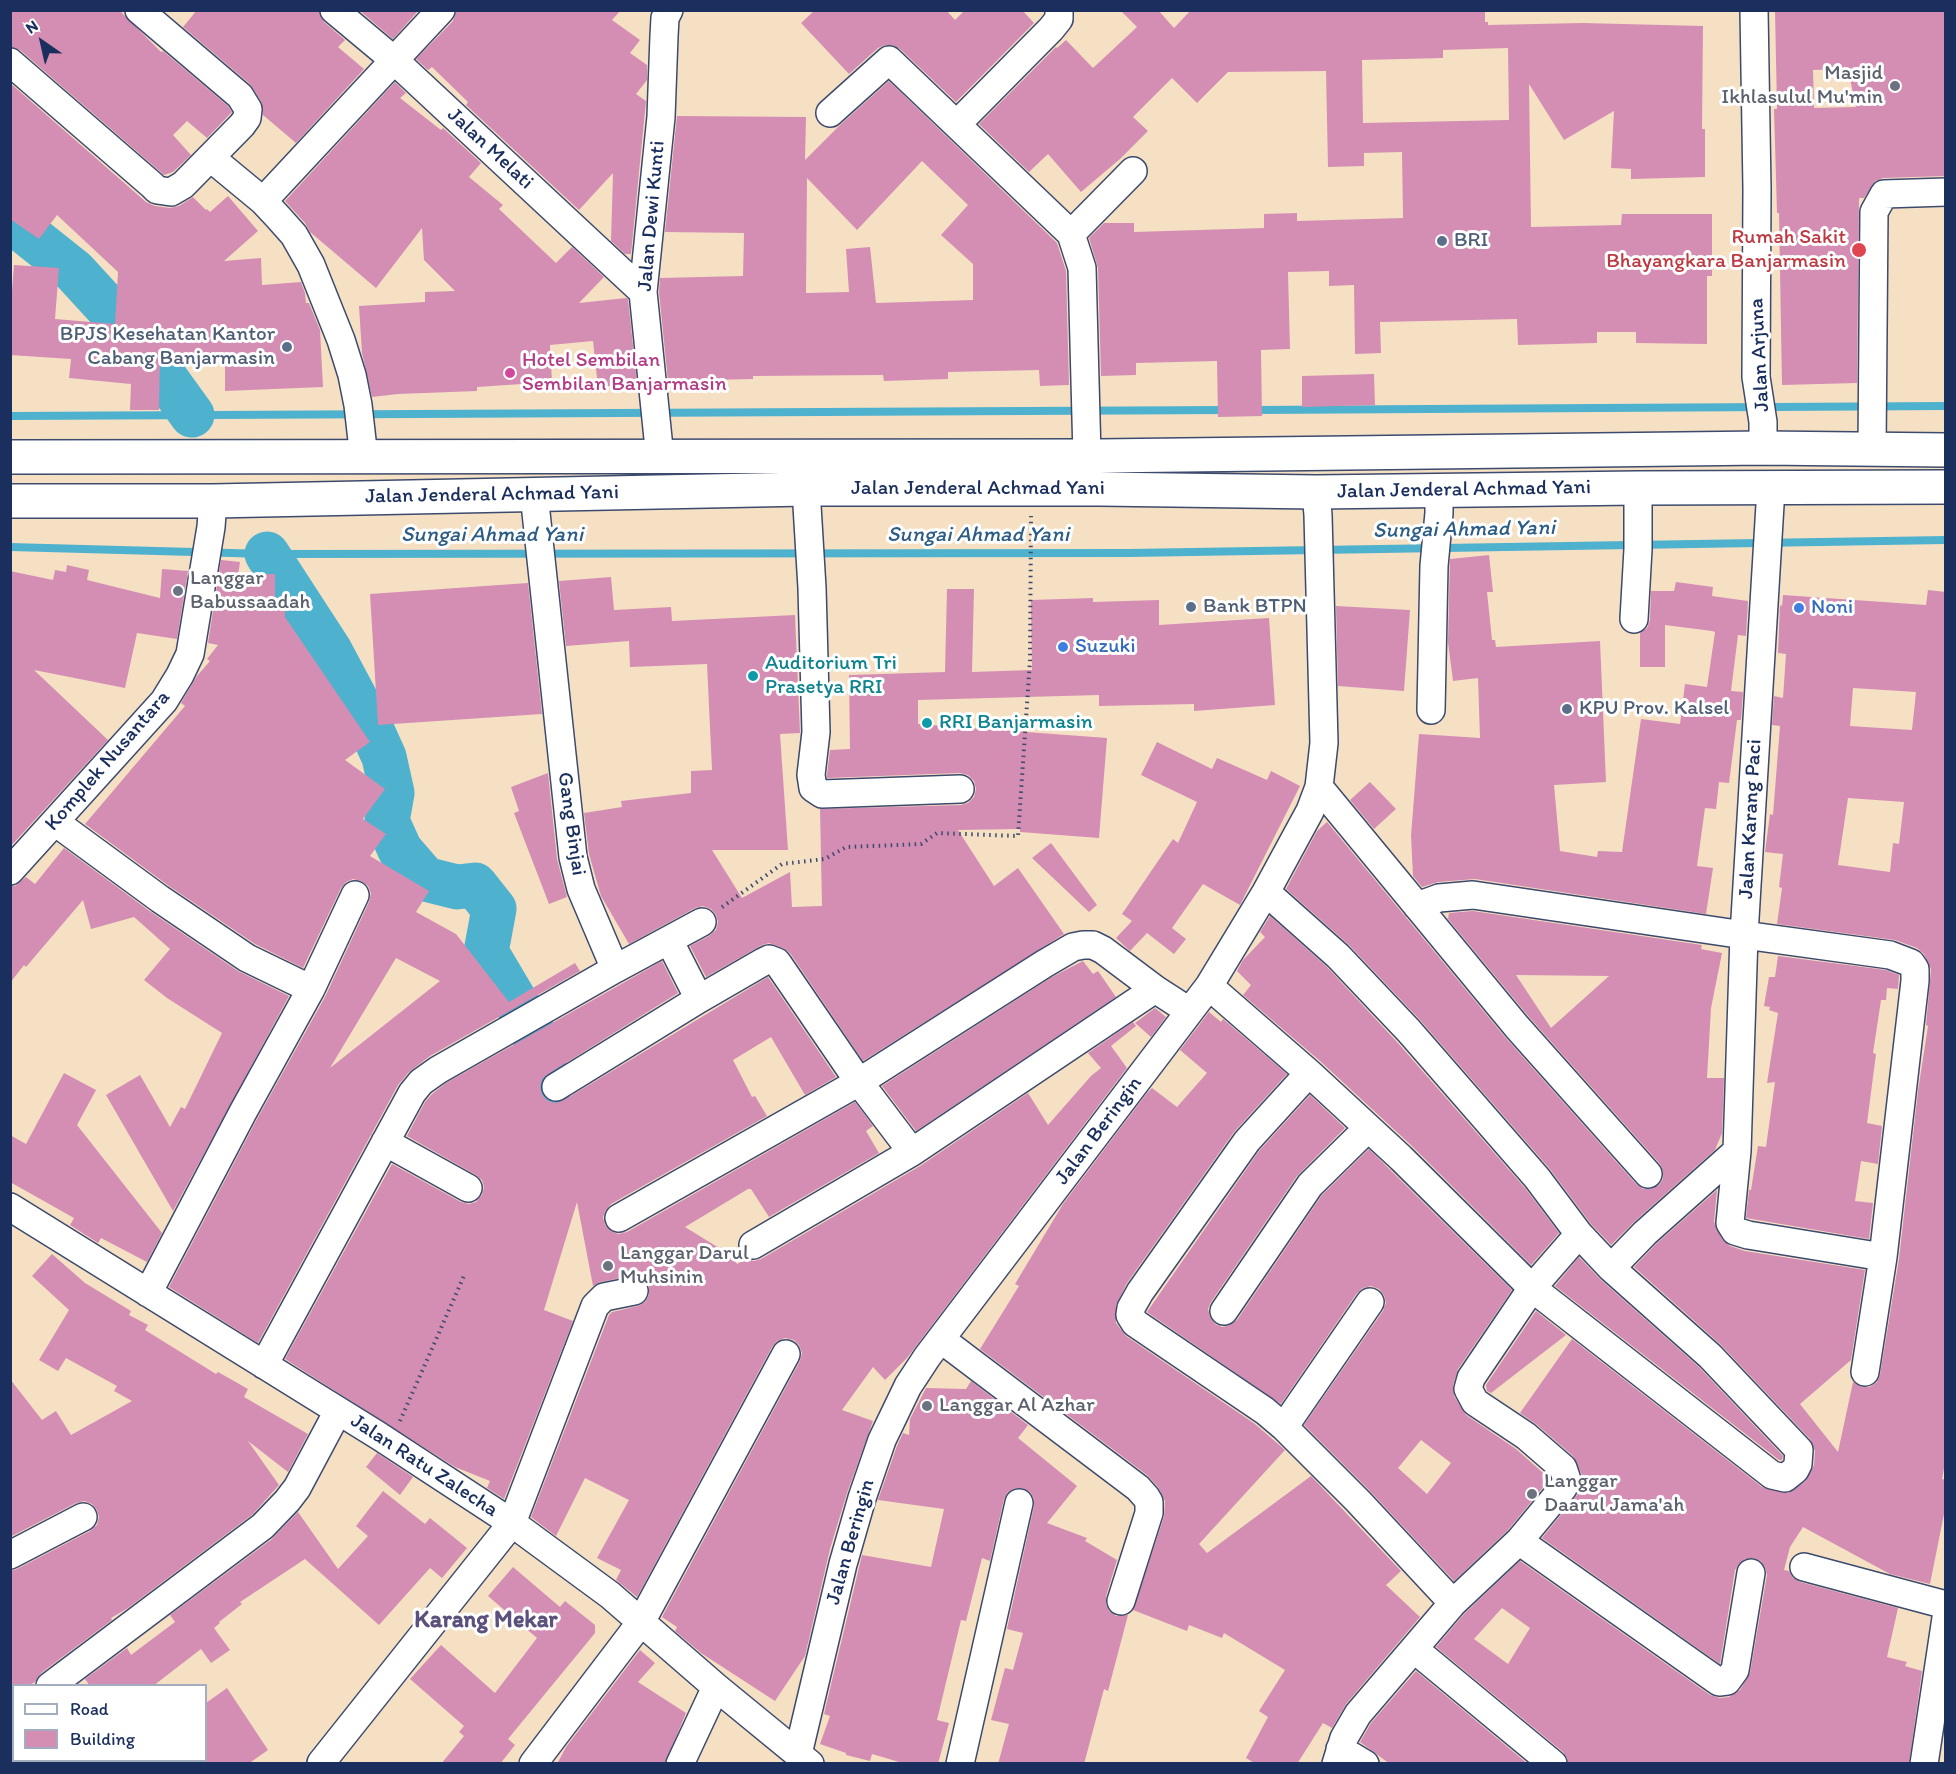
<!DOCTYPE html>
<style>
body{margin:0}
#map{position:relative;width:1956px;height:1774px;overflow:hidden;background:#f5e0c4;font-family:Itim,sans-serif}
canvas{display:block}
.frame{position:absolute;inset:0;border:12px solid #1b2f5e;pointer-events:none}
.legend{position:absolute;left:12px;top:1684px;width:195px;height:78px;box-sizing:border-box;background:#fff;border:2px solid #a4acbf;margin:0;padding:8px 10px;list-style:none;font-size:18px;color:#1b2f5e}
.legend li{display:flex;align-items:center;gap:12px;height:30px}
.legend b{width:30px;border:2px solid #a4acbf}
.north{position:absolute;left:12px;top:12px;width:60px;height:60px;-webkit-text-stroke:4px #fff;paint-order:stroke;rotate:326deg;font-size:16px;font-weight:700;line-height:24px;text-align:center;color:#1b2f5e}
.north::after{content:'';display:block;margin:auto;width:21px;height:27px;background:#1b2f5e;clip-path:polygon(50% 0,100% 100%,50% 72%,0 100%)}
</style>
<div id="map">
<canvas width="1956" height="1774"></canvas>
<div class="frame"></div>
<ul class="legend">
<li><b style="height:8px;background:#fff"></b>Road</li>
<li><b style="height:16px;background:#d48eb3"></b>Building</li>
</ul>
<div class="north">N</div>
</div>
<script>
const c = document.querySelector('canvas').getContext('2d');
c.lineJoin = 'round';
const toPath = rows => new Path2D(rows.map(r => 'M' + r).join(''));
function strokePath(path, color, width, dash) { c.strokeStyle = color; c.lineWidth = width; c.lineCap = dash ? 'butt' : 'round'; c.setLineDash(dash || []); c.stroke(path); }
function fillPath(path, color) { c.fillStyle = color; c.fill(path, 'evenodd'); }
function write(font, color, halo, rows, align = 'center') {
  c.font = font + ' Itim,sans-serif'; c.lineWidth = 6; c.setLineDash([]); c.textBaseline = 'middle'; c.strokeStyle = halo; c.fillStyle = color; for (const [text, x, y, turn = 0] of rows) {
    c.save(); c.translate(x, y); c.rotate((+turn || 0) * Math.PI / 180); c.textAlign = isNaN(turn) ? turn : align; if (halo) c.strokeText(text, 0, 0); c.fillText(text, 0, 0); c.restore();
  }
}
strokePath(toPath([
 [1254,410,1946,406],
 [10,416,1227,410],
 [10,547,267,554,1129,553,1946,540]
]), '#4eb1cd', 8);
strokePath(toPath([
 [10,220,74,271,140,343,192,415],
 [267,554,330,651,370,726,384,757,392,793,387,821,400,850,425,879,457,887,475,885,494,909,486,952,531,1028,543,1058,553,1154]
]), '#4eb1cd', 45);
fillPath(toPath([
 [10,10,119,10,161,52,163,51,228,106,232,112,207,138,187,121,173,135,191,155,173,172,164,175,20,50,10,47],
 [197,10,319,10,324,22,345,40,338,47,364,69,296,143,263,115,261,101,250,84,183,27],
 [359,10,419,10,393,39],
 [456,10,621,10,612,20,640,40,630,53,647,65,647,80,636,94,646,101,631,254,625,254,611,241,613,173,579,210,466,105,468,102,432,67,428,70,416,59,453,21],
 [815,10,946,10,955,20,965,10,1022,10,1034,23,956,102,900,49,893,45,885,45,878,48,849,74,801,23],
 [1120,10,1158,10,1174,28,1191,10,1485,10,1485,22,1488,22,1488,25,1583,23,1703,26,1702,129,1705,129,1705,177,1631,179,1631,169,1611,168,1614,111,1564,140,1529,84,1531,227,1621,225,1622,214,1712,214,1712,276,1707,276,1707,344,1636,343,1636,332,1597,332,1597,343,1518,345,1517,319,1380,322,1381,353,1355,354,1354,285,1329,286,1329,271,1288,272,1290,349,1261,350,1262,416,1218,417,1217,361,1136,363,1136,375,1101,376,1098,268,1089,238,1104,223,1134,223,1134,232,1264,228,1264,214,1297,213,1297,221,1403,218,1402,152,1364,153,1364,166,1328,167,1326,71,1228,72,1197,103,1172,78,1133,117,1148,131,1120,159,1081,192,1048,154,1029,172,979,124,1056,47,1057,48,1066,40,1093,68,1137,27],
 [1508,48,1509,120,1363,123,1362,60,1443,58,1443,50],
 [1775,10,1946,10,1946,176,1883,178,1875,181,1864,198,1859,198,1857,383,1782,385,1779,213,1777,213,1774,109,1777,109],
 [1848,69,1856,107,1814,108,1813,70],
 [889,81,1057,243,1066,271,1069,385,1040,386,1039,370,948,372,948,379,884,381,883,375,753,376,753,379,668,381,659,292,660,278,743,276,744,233,665,232,677,116,806,117,805,160,840,125],
 [922,161,968,205,941,235,973,264,973,300,876,303,870,247,846,249,849,292,806,293,807,178,857,230],
 [395,82,406,93,400,98,441,130,443,128,481,163,469,177,503,205,499,209,556,263,572,247,604,277,579,303,626,298,628,299,637,383,598,387,593,341,550,345,552,382,477,387,477,391,398,394,372,397,362,353,359,306,425,302,425,292,455,291,424,260,422,228,376,288,310,232,305,223,285,201],
 [10,83,146,202,155,206,170,208,179,206,193,197,206,210,207,209,210,212,228,196,258,231,224,261,261,258,262,285,301,282,305,293,306,303,309,303,320,330,323,387,225,391,225,357,160,354,159,410,130,410,131,384,69,378,71,359,10,355,10,316,14,265,59,268,55,319,115,324,118,272,57,215,39,239,10,219],
 [1374,374,1375,405,1302,407,1302,376],
 [1489,555,1493,592,1487,592,1492,640,1495,640,1496,647,1600,641,1606,782,1554,785,1560,851,1597,857,1598,851,1622,852,1641,719,1680,724,1685,684,1707,687,1715,632,1712,631,1665,625,1665,667,1640,667,1640,633,1647,628,1650,620,1651,591,1674,591,1676,582,1713,587,1712,596,1748,601,1746,636,1738,635,1731,691,1743,692,1741,720,1737,720,1729,783,1719,782,1716,809,1705,808,1697,866,1713,868,1706,914,1475,879,1438,882,1422,887,1413,876,1411,836,1419,734,1480,738,1478,678,1453,681,1448,642,1450,559],
 [221,560,240,562,238,575,275,574,275,598,286,599,285,617,370,742,345,760,385,789,363,819,386,834,370,856,429,891,416,912,456,934,509,1002,575,963,580,971,430,1056,409,1072,398,1085,258,1343,169,1287,257,1119,325,997,369,902,371,893,368,886,361,881,353,879,346,882,341,888,303,968,255,944,169,886,85,824,185,706,181,703,197,676,210,661,207,659,218,645,208,643],
 [396,958,440,981,330,1068],
 [67,565,89,570,87,580,160,598,162,569,188,571,177,639,137,633,125,688,34,670,108,740,10,847,10,571,53,580,55,570,66,572],
 [611,577,614,610,671,607,672,621,795,615,800,733,780,734,788,850,712,850,742,898,790,872,792,907,822,906,820,809,961,805,968,803,974,797,976,789,974,781,968,775,960,773,827,778,827,775,830,750,850,749,849,675,945,672,947,589,974,589,972,672,1032,670,1031,600,1093,598,1093,602,1159,600,1159,625,1269,618,1275,705,1194,711,1194,704,1099,706,1099,695,918,700,918,724,1107,738,1099,838,1020,832,1020,829,958,830,994,886,1018,868,1064,934,863,1061,790,953,783,948,769,943,762,945,706,977,690,946,709,936,716,930,718,922,716,915,711,909,703,906,695,908,629,944,601,896,589,854,584,813,622,807,621,801,691,793,691,771,712,770,707,664,630,667,629,641,566,646,559,581],
 [528,583,542,714,378,725,370,594],
 [1928,590,1946,592,1946,1458,1942,1479,1946,1480,1946,1504,1930,1584,1890,1574,1803,1527,1790,1547,1784,1570,1789,1571,1793,1578,1800,1582,1898,1608,1887,1657,1907,1662,1905,1666,1922,1671,1909,1764,1568,1764,1567,1758,1563,1752,1436,1647,1464,1614,1520,1561,1710,1695,1720,1698,1729,1697,1740,1690,1750,1673,1767,1575,1765,1567,1761,1561,1754,1558,1745,1559,1739,1564,1735,1570,1720,1664,1542,1538,1577,1495,1583,1482,1582,1475,1573,1456,1536,1424,1520,1413,1572,1339,1762,1487,1788,1493,1805,1482,1814,1465,1815,1451,1810,1439,1720,1344,1634,1267,1656,1244,1717,1190,1714,1222,1722,1239,1730,1246,1745,1251,1865,1270,1851,1360,1800,1404,1838,1452,1853,1382,1862,1387,1870,1387,1877,1382,1880,1375,1899,1259,1918,1091,1928,1026,1926,1025,1931,969,1924,954,1917,948,1895,940,1777,924,1782,888,1779,887,1783,854,1765,852,1770,814,1773,815,1780,726,1772,725,1774,696,1783,698,1786,654,1778,653,1780,605,1782,606,1783,595,1926,605],
 [1853,688,1916,692,1912,730,1850,726],
 [1848,798,1904,802,1899,844,1893,843,1890,872,1838,865],
 [1502,1608,1530,1628,1508,1664,1474,1639],
 [1336,606,1410,610,1404,691,1338,686],
 [1157,742,1212,769,1217,758,1267,780,1271,771,1300,786,1240,905,1203,884,1172,928,1186,939,1174,954,1147,933,1130,951,1116,938,1132,921,1122,914,1173,839,1178,843,1197,802,1141,775],
 [548,773,557,859,567,897,549,904,514,813,519,811,511,787],
 [1370,782,1396,809,1374,829,1350,800],
 [1327,822,1505,1037,1636,1184,1643,1189,1651,1189,1659,1185,1663,1179,1663,1171,1660,1164,1529,1017,1448,919,1449,913,1473,911,1702,945,1701,949,1722,953,1711,1008,1707,1078,1724,1078,1722,1133,1715,1150,1635,1221,1611,1245,1591,1224,1549,1168,1420,1020,1349,945,1286,889,1317,831],
 [1516,975,1609,976,1551,1028],
 [1051,843,1097,905,1089,912,1032,858],
 [64,848,151,912,238,971,289,996,173,1211,106,1095,140,1075,170,1127,181,1107,185,1109,222,1033,167,998,144,980,170,949,134,917,91,929,83,900,26,967,24,965,10,983,10,886,15,886,26,877,35,884],
 [1270,916,1327,967,1397,1042,1525,1188,1559,1233,1531,1265,1412,1146,1320,1061,1243,995,1251,985,1237,971,1243,960,1265,937,1260,932],
 [1778,956,1886,970,1899,975,1898,989,1887,988,1886,1000,1881,1000,1873,1053,1876,1054,1867,1123,1882,1126,1878,1164,1861,1161,1855,1201,1873,1203,1869,1239,1746,1218,1749,1190,1751,1190,1758,1146,1766,1147,1775,1082,1767,1083,1778,1013,1769,1010,1770,1007,1764,1006,1769,977,1775,977],
 [662,961,678,993,548,1074,542,1079,540,1087,542,1095,548,1101,556,1103,564,1100,768,977,836,1077,805,1095,771,1037,733,1060,752,1097,755,1096,767,1116,611,1204,606,1210,603,1217,605,1225,611,1231,618,1234,627,1232,855,1102,873,1126,866,1131,879,1153,769,1217,751,1189,748,1189,685,1227,732,1256,737,1264,746,1259,754,1261,761,1259,920,1166,1028,1093,1048,1125,1091,1076,1101,1068,1088,1053,1133,1022,1136,1026,1111,1046,1127,1068,907,1358,885,1380,873,1367,842,1410,873,1421,847,1493,830,1549,805,1656,775,1701,701,1653,675,1631,677,1627,662,1617,800,1361,802,1353,799,1345,794,1340,785,1338,777,1341,772,1347,637,1597,616,1580,621,1570,597,1558,629,1500,585,1478,556,1536,531,1517,609,1315,612,1312,638,1306,645,1302,649,1295,649,1287,646,1281,638,1276,631,1276,601,1282,593,1286,577,1202,544,1310,573,1321,504,1499,487,1488,490,1481,455,1467,285,1359,392,1164,461,1202,469,1204,476,1202,482,1195,484,1187,482,1180,476,1175,407,1136,425,1102,432,1094,446,1083],
 [1083,961,1093,974,1098,971,1116,997,916,1131,882,1086,1052,977],
 [1155,1008,1166,1017,1151,1037,1135,1023],
 [1209,1012,1221,1022,1223,1019,1287,1074,1234,1132,1127,1283,1116,1305,1116,1323,1126,1336,1255,1424,1285,1450,1199,1544,1207,1553,1311,1476,1401,1571,1386,1585,1420,1617,1346,1704,1332,1728,1323,1723,1297,1764,1256,1764,1246,1758,1268,1717,1259,1711,1285,1670,1224,1633,1222,1638,1189,1625,1187,1631,1133,1610,1164,1517,1165,1501,1158,1487,1147,1475,980,1349,1019,1286,1015,1284,1063,1204,1147,1093,1152,1088,1177,1107,1207,1073,1180,1050],
 [64,1073,96,1090,77,1125,162,1233,147,1262,101,1238,98,1243,70,1225,74,1218,10,1182,10,1135,26,1144],
 [1310,1095,1345,1128,1297,1176,1211,1302,1208,1309,1210,1317,1215,1324,1222,1327,1230,1325,1237,1320,1322,1195,1369,1149,1512,1290,1458,1369,1453,1385,1454,1396,1466,1415,1516,1449,1550,1479,1508,1530,1454,1581,1369,1490,1304,1425,1383,1311,1386,1303,1384,1295,1379,1289,1371,1286,1363,1288,1357,1293,1281,1404,1147,1312,1259,1151],
 [1421,1440,1451,1463,1427,1494,1398,1468],
 [52,1254,85,1283,131,1311,129,1315,148,1325,145,1330,216,1374,218,1372,248,1389,244,1397,308,1434,288,1472,248,1441,279,1485,253,1514,128,1608,111,1618,112,1620,41,1673,35,1682,28,1686,10,1686,10,1571,17,1569,90,1531,97,1525,99,1517,97,1510,92,1504,84,1501,76,1503,10,1537,10,1379,42,1420,56,1411,71,1435,132,1401,114,1391,117,1386,66,1358,58,1371,39,1360,69,1310,32,1276],
 [1579,1257,1601,1280,1699,1367,1783,1456,1782,1460,1779,1460,1555,1286],
 [1536,1311,1566,1335,1491,1393,1487,1391,1486,1385],
 [971,1381,1028,1425,1018,1438,1077,1486,1047,1523,1087,1538,1085,1541,1117,1560,1106,1596,1106,1604,1109,1611,1116,1616,1128,1615,1108,1691,1104,1689,1084,1764,998,1764,1009,1724,991,1720,1005,1668,1013,1670,1023,1633,1007,1629,1034,1506,1034,1499,1030,1492,1022,1488,1015,1488,1008,1492,1004,1499,990,1561,982,1558,966,1621,961,1620,937,1720,949,1723,938,1764,906,1764,872,1754,870,1761,846,1755,846,1753,820,1744,830,1716,824,1714,862,1555,931,1567,944,1509,878,1500,897,1446,903,1433,909,1435,910,1419,926,1388,966,1389],
 [377,1453,413,1477,400,1495,366,1467],
 [383,1491,425,1524,430,1518,467,1548,442,1578,430,1568,379,1625,305,1559,240,1602,242,1604,219,1622,220,1623,214,1628,230,1650,211,1663,201,1649,153,1686,90,1686,85,1679,127,1648,131,1655,175,1622,170,1615,272,1539,298,1512,338,1569,368,1536,356,1526],
 [513,1567,560,1607,565,1601,595,1625,595,1633,508,1739,515,1745,500,1764,441,1764,464,1736,459,1732,464,1726,410,1679,441,1645,495,1693,537,1638,488,1596],
 [640,1650,655,1663,638,1682,686,1713,665,1764,557,1764,566,1747],
 [1416,1671,1528,1764,1390,1764,1360,1742,1371,1723],
 [227,1688,268,1750,248,1764,206,1764,206,1703]
]), '#d48eb3');
const minor = toPath([
 [334,10,394,60,643,292],
 [1754,10,1757,189,1756,377,1763,422,1763,448],
 [10,62,152,185,157,190,171,192,183,185,242,125,247,118,248,109,240,96,139,10],
 [830,113,889,60,1071,234,1082,268,1087,456],
 [957,124,1051,29,1059,19,1059,10],
 [211,158,263,201,278,217,294,235,311,265,341,340,352,375,358,405,364,458],
 [263,201,441,10],
 [1071,234,1133,171],
 [1872,449,1874,212,1884,194,1946,192],
 [660,458,643,292,661,117,664,36,665,18,669,10],
 [806,489,812,588,816,732,811,775,813,788,822,794,960,789],
 [1634,619,1638,549,1638,488],
 [1431,710,1434,566,1439,513,1439,491],
 [1319,787,1517,1027,1648,1174],
 [55,822,160,899,247,958,311,989],
 [10,871,164,701,180,675,190,654,211,527,213,501],
 [1266,892,1338,956,1409,1031,1537,1178,1579,1234],
 [1417,906,1439,898,1473,895,1744,935,1890,955,1911,963,1915,969,1915,981,1883,1257,1748,1235,1735,1231,1730,1223,1737,1151,1744,935,1771,488],
 [615,969,702,922],
 [1209,986,1309,1073,1401,1158,1532,1288,1772,1475,1785,1478,1795,1470,1798,1464,1799,1450,1710,1356,1611,1268,1645,1233,1737,1151],
 [699,999,763,962,769,959,777,962,859,1082,912,1152],
 [1309,1073,1247,1141,1140,1292,1131,1308,1130,1315,1135,1323,1265,1411,1284,1427,1358,1501,1453,1603],
 [556,1087,699,999,669,940],
 [385,1142,468,1188],
 [10,1207,379,1436,512,1523,610,1595,716,1687,810,1764],
 [619,1218,859,1082,1044,964,1073,947,1083,945,1093,945,1103,950,1155,989],
 [753,1245,912,1152,1155,989,1189,1011],
 [148,1293,243,1112,311,989,355,895],
 [1224,1311,1310,1185,1368,1128],
 [942,1340,1138,1488,1146,1497,1149,1502,1149,1513,1121,1601],
 [264,1365,412,1093,421,1082,438,1070,615,969,581,889,573,857,534,494],
 [1865,1372,1883,1257],
 [1284,1427,1370,1302],
 [1519,1541,1719,1682,1727,1681,1735,1670,1751,1573],
 [10,1555,83,1517],
 [1804,1567,1946,1605],
 [1414,1649,1553,1764],
 [50,1686,263,1526,287,1501,297,1488,338,1411],
 [10,1715,14,1713],
 [1340,1749,1365,1764],
 [798,1754,843,1564,862,1498,882,1440,908,1386,927,1357,1209,986,1266,892,1310,811,1319,787,1324,743,1318,515,1316,492],
 [172,1760,174,1764],
 [321,1763,512,1523,595,1306,604,1297,634,1291],
 [533,1764,641,1622,786,1354],
 [680,1764,716,1687],
 [960,1764,1019,1503],
 [1336,1764,1344,1738,1358,1714,1453,1603,1519,1541,1563,1488,1567,1480,1563,1468,1526,1436,1475,1402,1468,1389,1471,1378,1532,1288,1579,1234,1611,1268],
 [1924,1764,1946,1618]
]);
const highway = toPath([
 [10,457,1099,456,1763,448,1946,450],
 [10,501,213,501,806,489,1100,489,1316,492,1638,488,1946,487]
]);
strokePath(minor, '#3c4a6d', 30);
strokePath(highway, '#3c4a6d', 36);
strokePath(toPath([
 [722,907,782,864,825,859,846,847,921,844,937,833,1018,836,1030,660,1031,516],
 [400,1421,464,1276]
]), '#3c4a6d', 4, [1.5, 4.5]);
strokePath(minor, '#fff', 27);
strokePath(highway, '#fff', 33);
for (const [x, y, r, color] of [
 [1895,86,6,"#6b7280"],
 [1442,241,6,"#5c6f8a"],
 [1859,250,8,"#e0444e"],
 [287,347,6,"#5c6f8a"],
 [510,373,6,"#d1479c"],
 [178,591,6,"#6b7280"],
 [1191,607,6,"#5c6f8a"],
 [1799,608,6,"#3f7fe0"],
 [1063,647,6,"#3f7fe0"],
 [753,676,6,"#0f9aa8"],
 [1567,709,6,"#5c6f8a"],
 [927,723,6,"#0f9aa8"],
 [608,1266,6,"#6b7280"],
 [927,1406,6,"#6b7280"],
 [1532,1494,6,"#6b7280"]
]) { const dot = new Path2D(); dot.arc(x, y, r, 0, 2 * Math.PI); c.fillStyle = color; c.fill(dot); strokePath(dot, '#fff', 2); }
write('21px', '#5b616d', '#fff', [
 ["Masjid",1883,74,"right"],
 ["Ikhlasulul Mu'min",1883,98,"right"],
 ["Langgar",190,579],
 ["Babussaadah",190,603],
 ["Langgar Darul",620,1254],
 ["Muhsinin",620,1278],
 ["Langgar Al Azhar",939,1406],
 ["Langgar",1544,1482],
 ["Daarul Jama'ah",1544,1506]
], 'left');
write('21px', '#1b2f5e', '#fff', [
 ["Jalan Melati",490,149,43],
 ["Jalan Dewi Kunti",652,216,-85],
 ["Jalan Arjuna",1760,355,-93],
 ["Jalan Jenderal Achmad Yani",978,489],
 ["Jalan Jenderal Achmad Yani",1464,490,-1],
 ["Jalan Jenderal Achmad Yani",492,495,-1],
 ["Komplek Nusantara",108,761,-49],
 ["Jalan Karang Paci",1751,819,-87],
 ["Gang Binjai",571,824,82],
 ["Jalan Beringin",1099,1131,-53],
 ["Jalan Ratu Zalecha",424,1466,33],
 ["Jalan Beringin",851,1542,-74]
]);
write('21px', '#be3a42', '#fff', [
 ["Rumah Sakit",1846,238],
 ["Bhayangkara Banjarmasin",1846,262]
], 'right');
write('21px', '#4e5e75', '#fff', [
 ["BRI",1454,241],
 ["BPJS Kesehatan Kantor",275,335,"right"],
 ["Cabang Banjarmasin",275,359,"right"],
 ["Bank BTPN",1203,607],
 ["KPU Prov. Kalsel",1579,709]
], 'left');
write('21px', '#b23c85', '#fff', [
 ["Hotel Sembilan",522,361],
 ["Sembilan Banjarmasin",522,385]
], 'left');
write('21px', '#366cbe', '#fff', [
 ["Noni",1811,608],
 ["Suzuki",1075,647]
], 'left');
write('21px', '#0d838f', '#fff', [
 ["Auditorium Tri",765,664],
 ["Prasetya RRI",765,688],
 ["RRI Banjarmasin",939,723]
], 'left');
write('italic 22px', '#2d5c85', '#fff', [
 ["Sungai Ahmad Yani",1464,530,-1],
 ["Sungai Ahmad Yani",492,535],
 ["Sungai Ahmad Yani",978,535]
]);
write('bold 24px', '#5c507c', '#fff', [
 ["Karang Mekar",486,1621]
]);
</script>
